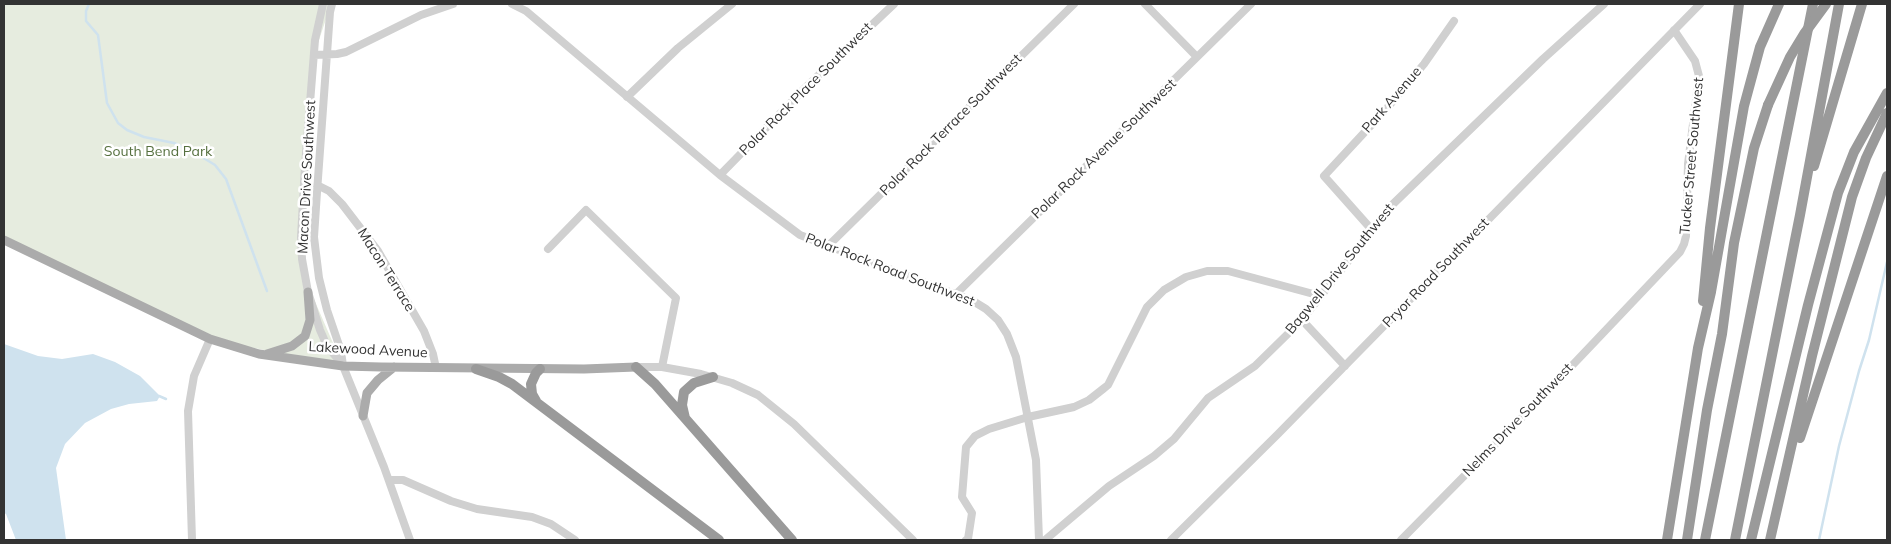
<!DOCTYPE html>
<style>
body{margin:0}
#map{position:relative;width:1891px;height:544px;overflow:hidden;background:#fff;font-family:Mulish,sans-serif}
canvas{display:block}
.frame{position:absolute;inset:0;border:5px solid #333;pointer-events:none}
</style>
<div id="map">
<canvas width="1891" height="544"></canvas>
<div class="frame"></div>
</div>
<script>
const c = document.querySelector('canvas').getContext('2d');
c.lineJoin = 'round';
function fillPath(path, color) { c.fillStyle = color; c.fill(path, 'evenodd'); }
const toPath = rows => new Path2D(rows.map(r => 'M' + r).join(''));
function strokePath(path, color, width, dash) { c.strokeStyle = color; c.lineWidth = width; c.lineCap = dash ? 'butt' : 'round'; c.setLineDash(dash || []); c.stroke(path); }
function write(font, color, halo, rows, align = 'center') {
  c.font = font + ' Mulish,sans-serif'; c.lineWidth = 5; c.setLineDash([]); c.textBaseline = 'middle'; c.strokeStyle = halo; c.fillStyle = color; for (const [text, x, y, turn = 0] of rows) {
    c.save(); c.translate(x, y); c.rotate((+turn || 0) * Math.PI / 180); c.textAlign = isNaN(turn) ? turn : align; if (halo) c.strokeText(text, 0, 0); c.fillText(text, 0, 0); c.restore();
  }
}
fillPath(toPath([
 [4,4,331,4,314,55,301,237,303,274,343,366,210,339,4,244]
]), '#e6ecdf');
fillPath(toPath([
 [4,344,38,356,62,359,93,354,115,362,140,376,160,396,157,401,129,404,111,409,85,423,65,444,56,468,66,540,16,540,6,514,4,513]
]), '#cfe2ee');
strokePath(toPath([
 [89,4,86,11,86,21,98,35,107,103,118,123,127,130,144,137,174,143,197,154,215,165,226,179,267,291],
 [159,396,166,399],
 [1819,540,1839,446,1859,371,1869,340,1887,262]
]), '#cfe2ee', 2.5);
strokePath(toPath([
 [323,4,315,40,305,166,301,237,302,259,308,292,320,330,327,346,342,364],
 [332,4,330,12,317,192,314,237,319,278,327,310,341,351,343,366,384,467,410,540],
 [512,4,526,11,720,175,800,235,973,301,986,309,998,320,1007,334,1016,357,1036,460,1039,540],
 [1145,4,1197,57],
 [314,55,337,54,346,52,421,15,453,4],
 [627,97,678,48,732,4],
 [720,175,804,89,894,4],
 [317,185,329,191,342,204,378,251,424,331,433,354,436,368],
 [1372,230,1324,176,1388,107,1424,64,1454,21],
 [827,247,1074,4],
 [548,249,586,210,676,298,662,367],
 [956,294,1251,4],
 [1302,320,1345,366],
 [636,367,662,367,701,374,732,383,758,395,794,424,913,540],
 [389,480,403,480,451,501,477,509,532,517,551,524,575,540],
 [192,540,188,411,194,376,210,339],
 [966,540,968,539,972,513,962,497,966,447,975,436,989,429,1028,417,1074,407,1089,400,1103,389,1108,385,1147,307,1164,290,1186,277,1207,271,1228,271,1321,296],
 [1045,540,1109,486,1154,456,1174,439,1208,398,1255,366,1302,320,1392,205,1543,59,1604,4],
 [1171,540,1278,434,1700,4],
 [1401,540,1546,393,1680,252,1684,244,1686,236,1688,164,1699,76,1695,61,1674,30]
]), '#d0d0d0', 8);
strokePath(toPath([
 [4,240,210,339,259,354,343,366,381,367,584,369,636,367],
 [267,354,292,346,305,336,310,320,308,292],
 [363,416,367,393,378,380,394,367]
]), '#ababab', 9);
strokePath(toPath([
 [1814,166,1862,4],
 [1703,301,1710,228,1739,4],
 [636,367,655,384,792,540],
 [476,369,499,377,512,384,719,540],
 [536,401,532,394,531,384,536,373,540,369],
 [685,418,682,405,684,392,694,383,713,377],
 [1800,438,1887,176],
 [1667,540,1698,348,1711,292,1744,106,1760,47,1779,4],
 [1687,540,1707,410,1722,334,1734,243,1754,148,1768,105],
 [1705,540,1813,4],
 [1735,540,1800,215,1839,4],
 [1751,540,1808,305,1838,193,1854,152,1887,93],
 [1770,540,1812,356,1852,197,1866,158,1887,113]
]), '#9a9a9a', 10);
strokePath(toPath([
 [1768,105,1790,57,1804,34,1826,4]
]), '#9a9a9a', 10);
write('14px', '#333', '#fff', [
 ["Polar Rock Place Southwest",806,89,-45],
 ["Park Avenue",1392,100,-49],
 ["Polar Rock Terrace Southwest",951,125,-45],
 ["Polar Rock Avenue Southwest",1104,149,-44],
 ["Tucker Street Southwest",1692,156,-85],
 ["Macon Drive Southwest",307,177,-87],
 ["Bagwell Drive Southwest",1340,269,-51],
 ["Macon Terrace",386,270,58],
 ["Polar Rock Road Southwest",890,270,21],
 ["Pryor Road Southwest",1436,273,-46],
 ["Lakewood Avenue",368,350,3],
 ["Nelms Drive Southwest",1518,420,-46]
]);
write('14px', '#56703f', '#fff', [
 ["South Bend Park",158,152]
]);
</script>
